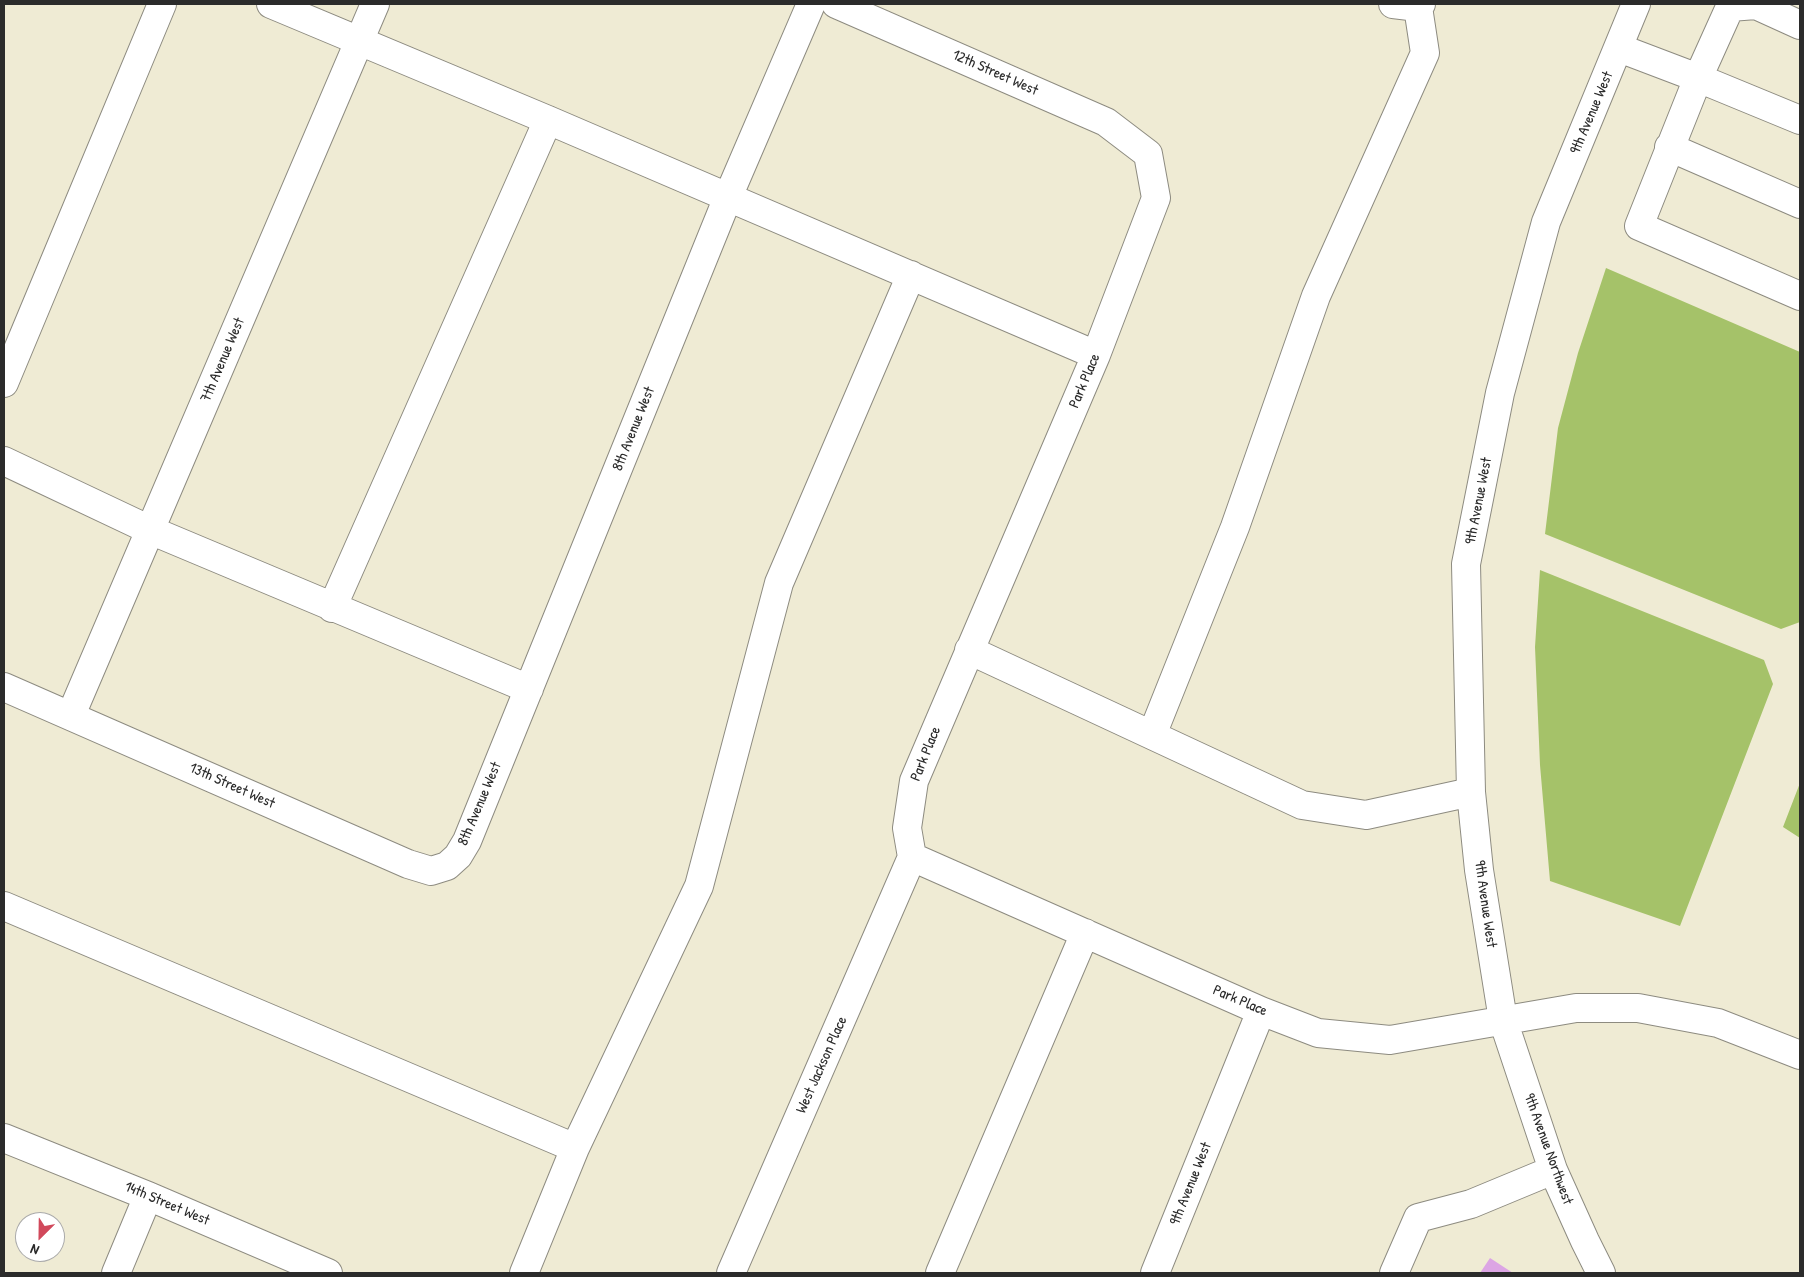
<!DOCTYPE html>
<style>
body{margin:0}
#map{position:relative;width:1804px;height:1277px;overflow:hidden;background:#efebd4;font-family:"Patrick Hand",sans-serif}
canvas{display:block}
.frame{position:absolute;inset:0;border:5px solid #2b2b2b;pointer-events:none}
.north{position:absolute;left:15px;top:1212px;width:50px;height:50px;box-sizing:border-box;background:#fff;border:1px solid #aaa;border-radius:50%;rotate:203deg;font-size:14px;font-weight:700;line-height:20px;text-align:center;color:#2b2b2b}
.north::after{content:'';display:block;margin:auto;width:18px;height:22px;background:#d1495b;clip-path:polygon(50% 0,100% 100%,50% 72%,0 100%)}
</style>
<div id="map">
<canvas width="1804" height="1277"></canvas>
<div class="frame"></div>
<div class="north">N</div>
</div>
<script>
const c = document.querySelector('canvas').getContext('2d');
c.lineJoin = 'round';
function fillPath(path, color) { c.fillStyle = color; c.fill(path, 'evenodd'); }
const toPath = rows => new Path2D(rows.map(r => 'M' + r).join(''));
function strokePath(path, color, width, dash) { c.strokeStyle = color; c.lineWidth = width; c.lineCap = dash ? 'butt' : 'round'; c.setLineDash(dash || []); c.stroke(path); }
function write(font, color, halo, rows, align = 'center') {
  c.font = font + ' "Patrick Hand",sans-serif'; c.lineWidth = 5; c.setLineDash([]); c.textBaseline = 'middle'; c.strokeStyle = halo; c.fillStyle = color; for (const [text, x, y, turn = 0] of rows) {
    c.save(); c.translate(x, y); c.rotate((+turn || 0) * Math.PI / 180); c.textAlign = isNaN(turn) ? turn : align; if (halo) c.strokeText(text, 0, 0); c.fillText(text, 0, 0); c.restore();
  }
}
fillPath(toPath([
 [1606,268,1800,352,1800,622,1781,629,1545,534,1558,428,1578,353],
 [1540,570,1764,660,1773,684,1680,926,1550,881,1540,765,1535,647],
 [1800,783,1800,838,1783,827]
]), '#a5c269');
fillPath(toPath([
 [1490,1258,1513,1273,1480,1273]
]), '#dca5e4');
const minor = toPath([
 [271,4,548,120,1096,355],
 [836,4,1106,122,1148,154,1156,198,1096,355,914,781,907,828,912,857],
 [1393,4,1418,7,1421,4],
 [1619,48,1698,78,1730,7,1756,5,1800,25],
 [1800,120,1698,78,1639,226,1800,296],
 [1669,147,1800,204],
 [4,383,162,4],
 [4,461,150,530,529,689],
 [332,608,548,120],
 [969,650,1302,805,1366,815,1471,792],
 [4,687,408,864,431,871,447,866,458,856,467,841,728,197,811,4],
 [71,715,375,4],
 [1152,735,1235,527,1316,296,1425,53,1418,7],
 [912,857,1261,1011,1318,1033,1390,1040,1576,1008,1638,1008,1718,1023,1800,1055],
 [4,906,575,1148],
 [4,1138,148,1196,328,1273],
 [116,1273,148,1196],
 [524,1273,575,1148,699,886,779,583,911,275],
 [731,1273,912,857],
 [940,1273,1085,933],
 [1155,1273,1261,1011],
 [1394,1273,1418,1218,1471,1204,1553,1170],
 [1601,1273,1585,1241,1553,1170,1503,1020,1479,870,1471,792,1466,564,1500,393,1546,222,1636,4]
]);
strokePath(minor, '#8d8b80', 30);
strokePath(minor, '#fff', 28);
write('15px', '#2b2b2b', '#fff', [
 ["12th Street West",995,73,24],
 ["9th Avenue West",1592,113,-67],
 ["7th Avenue West",223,360,-67],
 ["Park Place",1085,381,-67],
 ["8th Avenue West",634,429,-68],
 ["9th Avenue West",1479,501,-79],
 ["Park Place",926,754,-68],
 ["13th Street West",232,786,24],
 ["8th Avenue West",480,804,-67],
 ["9th Avenue West",1485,904,82],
 ["Park Place",1240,1001,23],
 ["West Jackson Place",822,1065,-66],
 ["9th Avenue Northwest",1548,1149,70],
 ["9th Avenue West",1191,1184,-68],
 ["14th Street West",167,1204,23]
]);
</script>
